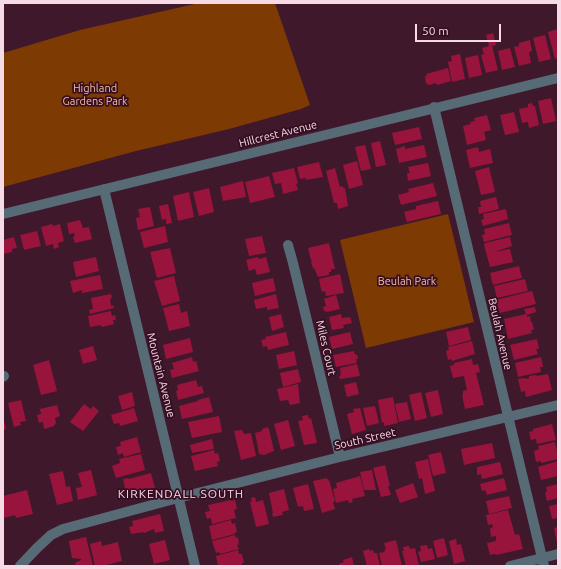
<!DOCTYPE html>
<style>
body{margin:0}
#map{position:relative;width:561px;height:569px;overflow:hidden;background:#40182c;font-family:Ubuntu,sans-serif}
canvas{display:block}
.frame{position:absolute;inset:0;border:4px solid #f6dbe6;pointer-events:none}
.scale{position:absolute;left:415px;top:24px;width:86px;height:18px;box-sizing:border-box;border:2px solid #f6dbe6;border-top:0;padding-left:5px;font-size:12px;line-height:14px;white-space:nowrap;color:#f6dbe6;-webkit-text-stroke:3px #350e22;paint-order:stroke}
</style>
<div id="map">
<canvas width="561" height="569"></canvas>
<div class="frame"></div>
<div class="scale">50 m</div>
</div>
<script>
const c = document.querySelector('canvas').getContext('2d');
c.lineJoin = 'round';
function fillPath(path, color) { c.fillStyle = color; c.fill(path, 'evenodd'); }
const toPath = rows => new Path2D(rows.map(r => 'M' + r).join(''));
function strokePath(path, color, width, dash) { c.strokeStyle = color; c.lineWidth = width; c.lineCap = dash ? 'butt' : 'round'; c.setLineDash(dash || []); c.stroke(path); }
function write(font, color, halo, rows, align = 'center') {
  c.font = font + ' Ubuntu,sans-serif'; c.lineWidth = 3.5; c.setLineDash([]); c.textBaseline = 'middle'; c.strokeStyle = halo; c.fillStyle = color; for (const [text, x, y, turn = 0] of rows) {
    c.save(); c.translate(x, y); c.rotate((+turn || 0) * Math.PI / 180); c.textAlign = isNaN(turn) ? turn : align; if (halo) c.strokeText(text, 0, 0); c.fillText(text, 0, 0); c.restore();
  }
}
fillPath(toPath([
 [199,3,275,3,310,105,301,109,229,129,136,151,3,187,3,53,80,30],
 [448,214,474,322,366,348,340,240]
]), '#7e3a03');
fillPath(toPath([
 [558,29,558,58,555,59,548,32],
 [493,33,496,45,492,46,498,70,486,73,481,55,484,54,482,48,489,46,486,35],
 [545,35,551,59,539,62,533,38],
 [530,40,532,51,529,52,531,63,519,66,514,47,519,46,519,43],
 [510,48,515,67,502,70,498,51],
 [460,54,465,79,452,82,448,62,452,61,451,56],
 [478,55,482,75,469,78,465,58],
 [448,68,451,81,437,85,436,83,429,85,426,83,425,76,427,76,426,74],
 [551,98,556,121,543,124,538,101],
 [532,103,533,106,535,106,539,125,529,128,528,122,522,123,519,109,528,107,528,104],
 [514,112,519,132,505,135,500,115],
 [487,115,491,130,484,132,486,140,467,145,463,126,471,124,470,122,475,121,474,118],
 [419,127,422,139,395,145,392,133],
 [380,141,386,165,376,167,371,143],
 [365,145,371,169,361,171,355,147],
 [424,145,427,157,399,163,396,149,405,146,405,149],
 [478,147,479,152,490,149,493,163,470,168,466,150],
 [357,161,363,185,349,189,343,165],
 [319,162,323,177,306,180,306,178,300,179,297,167],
 [428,163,431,176,408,181,407,173,410,173,408,167],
 [489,167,495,192,481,195,475,171],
 [294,168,298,183,296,184,298,190,283,194,281,183,275,184,272,173],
 [335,168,340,187,343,186,343,188,345,188,348,206,338,209,337,203,334,203,326,171],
 [269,176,275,197,250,203,245,182],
 [243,181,246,197,223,201,220,187],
 [433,183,437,196,401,205,398,195,409,192,408,189],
 [209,188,214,212,199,216,193,192],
 [189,192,194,217,178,221,173,196],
 [496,197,499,209,479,214,478,207,481,207,480,201],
 [438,201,441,214,407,222,404,212,416,209,416,206],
 [168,204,172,223,166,224,166,219,162,220,159,206],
 [150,207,154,226,138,230,136,218,140,217,138,209],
 [506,209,508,219,483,226,481,220,484,219,483,214],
 [80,220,83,228,89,227,92,239,75,243,73,237,75,236,74,233,69,234,67,223],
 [509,223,512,235,484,242,482,235,485,234,484,229],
 [52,224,53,226,60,224,64,241,58,243,59,247,54,249,53,244,46,246,41,227],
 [165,226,168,242,144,248,140,232],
 [37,231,41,246,24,250,20,235],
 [262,236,266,253,249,256,245,239],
 [14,237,17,248,12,249,12,252,3,254,3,240],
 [510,237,512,246,494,252,510,249,513,262,490,267,484,245,485,243],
 [329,243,335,269,331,269,331,272,329,272,329,275,318,277,314,268,313,268,311,262,313,261,311,260,308,248],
 [170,248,176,273,157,278,150,252],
 [96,257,99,271,76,277,73,262],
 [258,257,259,259,266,257,270,272,257,275,255,269,249,271,246,260],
 [519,266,522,278,493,285,490,273],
 [340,274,344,293,326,296,325,291,322,292,321,289,319,279],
 [100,275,103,289,82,293,82,290,73,293,70,281],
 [174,276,180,301,162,306,154,281],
 [273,278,276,291,255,296,252,283],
 [525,279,528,291,497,298,494,286],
 [532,291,536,304,500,313,496,300],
 [111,294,112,298,110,299,111,306,113,305,114,308,90,314,89,310,93,309,91,298],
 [276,294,279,308,267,310,267,307,256,309,254,300],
 [336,295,340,309,327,312,326,311,324,311,323,307,326,306,324,299],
 [179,304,181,313,187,311,190,326,169,331,163,308],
 [535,307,536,312,527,315,527,317,530,316,531,322,532,322,534,330,531,330,532,333,508,339,504,319,526,314,524,309],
 [111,311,112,316,115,315,116,320,113,320,114,324,102,327,101,325,90,327,88,316],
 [281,314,284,327,272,331,269,317],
 [341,314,342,318,350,317,352,323,343,325,344,328,332,330,329,317],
 [468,327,471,340,449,346,446,332],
 [286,332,289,345,268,350,267,346,263,347,261,340,266,339,265,337],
 [350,332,353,344,332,349,329,337],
 [190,338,193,352,166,359,163,345],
 [537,339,539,349,536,349,538,354,514,360,510,345],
 [472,341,475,354,452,361,451,359,448,360,446,351,449,350,448,347],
 [93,346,97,360,83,364,79,350],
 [294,351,297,365,279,369,276,355],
 [354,351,355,355,357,354,358,359,356,359,357,363,336,367,333,355],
 [192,357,193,362,196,361,199,371,172,378,170,370,174,369,172,363],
 [541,357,543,367,540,367,541,372,518,377,515,363],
 [472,359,473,365,478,364,480,372,476,373,484,405,465,409,462,395,463,395,463,391,467,390,464,376,453,378,450,366,454,365,454,363],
 [49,360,57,391,41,395,33,365],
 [357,364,360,376,340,379,339,377,341,374,340,368],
 [298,369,301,382,283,387,280,373],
 [548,374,552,390,526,397,525,391,521,392,518,379,525,378,525,379,529,378,529,376,536,375,537,376],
 [196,380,198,387,202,386,204,393,178,400,176,391,178,390,177,385],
 [356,382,359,394,347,397,344,385],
 [298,384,300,403,290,405,288,400,280,401,277,389],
 [438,390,443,414,431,417,425,393],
 [132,392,135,406,122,410,118,396],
 [421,392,427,418,415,421,409,395],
 [209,397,213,412,182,419,179,406,198,401,198,400],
 [393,397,398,423,384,426,384,422,382,423,378,400],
 [21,400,26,421,20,422,21,425,14,427,8,403],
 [407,402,411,419,399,422,395,404],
 [84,404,91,409,93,406,99,411,83,431,70,422],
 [57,405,60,416,55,418,56,423,54,426,44,429,43,422,39,423,37,415,41,414,40,409],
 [375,406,379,423,367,426,363,408],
 [134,408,138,421,120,426,119,423,114,424,111,415],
 [360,408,366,430,352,434,347,414,354,412,353,409],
 [308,415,309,419,311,418,317,443,304,445,298,421,303,420,302,416],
 [219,416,222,432,192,438,188,422],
 [3,417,6,429,3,430],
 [288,420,295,446,281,450,274,424],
 [552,424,556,440,537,444,536,439,531,440,529,432,533,431,533,429],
 [268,427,268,429,269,429,274,451,264,455,259,454,255,433,262,431,262,429],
 [242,430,244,434,251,433,256,456,241,460,234,431],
 [137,437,141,452,124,457,123,453,118,455,116,447,121,446,120,442],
 [212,439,214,449,192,453,190,445],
 [555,442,557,451,558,451,558,459,541,463,541,461,536,462,534,451,539,449,538,446],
 [492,443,495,458,464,465,461,449],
 [214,450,215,454,218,453,220,461,217,462,218,466,195,471,191,456],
 [441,452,446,473,433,476,428,455],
 [141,454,145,470,116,478,112,466,120,463,119,459],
 [428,459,435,491,425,494,422,478,419,479,415,462],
 [558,461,558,476,541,480,538,467],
 [500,462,503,474,482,479,481,474,477,475,477,467],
 [385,465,390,486,388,486,391,495,381,497,373,468],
 [91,470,97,495,78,500,76,488,82,487,78,473],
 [372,470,376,490,364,490,360,472],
 [63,471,66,487,70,486,73,501,57,505,49,474],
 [151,473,155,488,132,494,131,492,126,493,123,479,128,478,129,479],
 [360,476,365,496,352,499,353,502,349,503,348,500,336,503,333,489,337,488,336,483],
 [327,478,328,481,329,480,335,501,333,502,335,509,322,513,313,481],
 [504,478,507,490,487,495,485,490,482,491,480,484],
 [413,483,418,497,400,503,395,490],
 [308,484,314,509,304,511,303,506,298,507,293,488],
 [558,484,558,498,547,501,545,492,547,492,546,487],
 [284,489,289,510,282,512,283,515,273,517,272,513,273,513,269,493],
 [27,490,33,514,16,518,15,515,3,518,3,496],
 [509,496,512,508,489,514,486,501],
 [255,497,256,502,263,500,269,524,256,527,250,502,252,502,251,498],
 [231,500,231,501,235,500,237,509,234,510,236,518,212,524,211,518,207,519,205,512,210,511,208,505],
 [558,504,558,518,552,519,549,506],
 [508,510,515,535,519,534,523,549,496,555,495,554,490,555,487,543,496,541,496,536,491,537,490,529,493,527,492,524,488,525,486,515],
 [160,514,164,531,155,533,154,529,144,533,143,532,131,534,129,527,133,526,132,521],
 [231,520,232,524,235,523,237,532,234,533,235,534,212,540,209,526],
 [558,527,558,543,557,543,554,528],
 [235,535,236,538,238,537,239,544,237,545,239,549,220,554,219,552,216,553,212,541],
 [86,537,93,566,76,566,75,563,81,560,81,559,72,558,69,541],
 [444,538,448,555,437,558,433,541],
 [456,539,457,545,461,544,465,561,454,564,449,541],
 [165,540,170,560,154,564,149,544],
 [396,540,402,566,382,566,379,553,385,552,384,550,386,550,384,543],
 [101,541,102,546,118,542,122,561,102,566,95,566,90,544],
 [427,545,428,549,432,548,435,559,421,562,418,552,421,551,420,546],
 [409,546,410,549,415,548,419,566,406,566,402,551,404,551,403,547],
 [369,549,370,551,373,550,374,553,377,553,380,566,367,566,363,551],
 [238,550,239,554,242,554,244,563,242,563,242,565,237,566,218,566,216,556],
 [352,557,354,566,339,566,339,564,344,562,343,560]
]), '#98143c');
strokePath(toPath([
 [434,107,544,566],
 [104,189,195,566],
 [3,214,558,78],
 [288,245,293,263,340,457],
 [3,377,4,376],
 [20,566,37,548,51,535,63,529,178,498,340,457,558,405],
 [510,566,558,554]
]), '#566b76', 10);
write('11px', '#f4bc9c', '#350e22', [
 ["Highland",95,88],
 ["Gardens Park",95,101],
 ["Beulah Park",407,281]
]);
write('11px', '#f6dbe6', '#350e22', [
 ["Hillcrest Avenue",278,134,-14],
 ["Beulah Avenue",500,334,77],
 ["Miles Court",326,348,77],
 ["Mountain Avenue",161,375,76],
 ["South Street",365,439,-13]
]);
c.letterSpacing = '1px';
write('12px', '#fbdae7', '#350e22', [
 ["KIRKENDALL SOUTH",181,494]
]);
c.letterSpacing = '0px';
</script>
